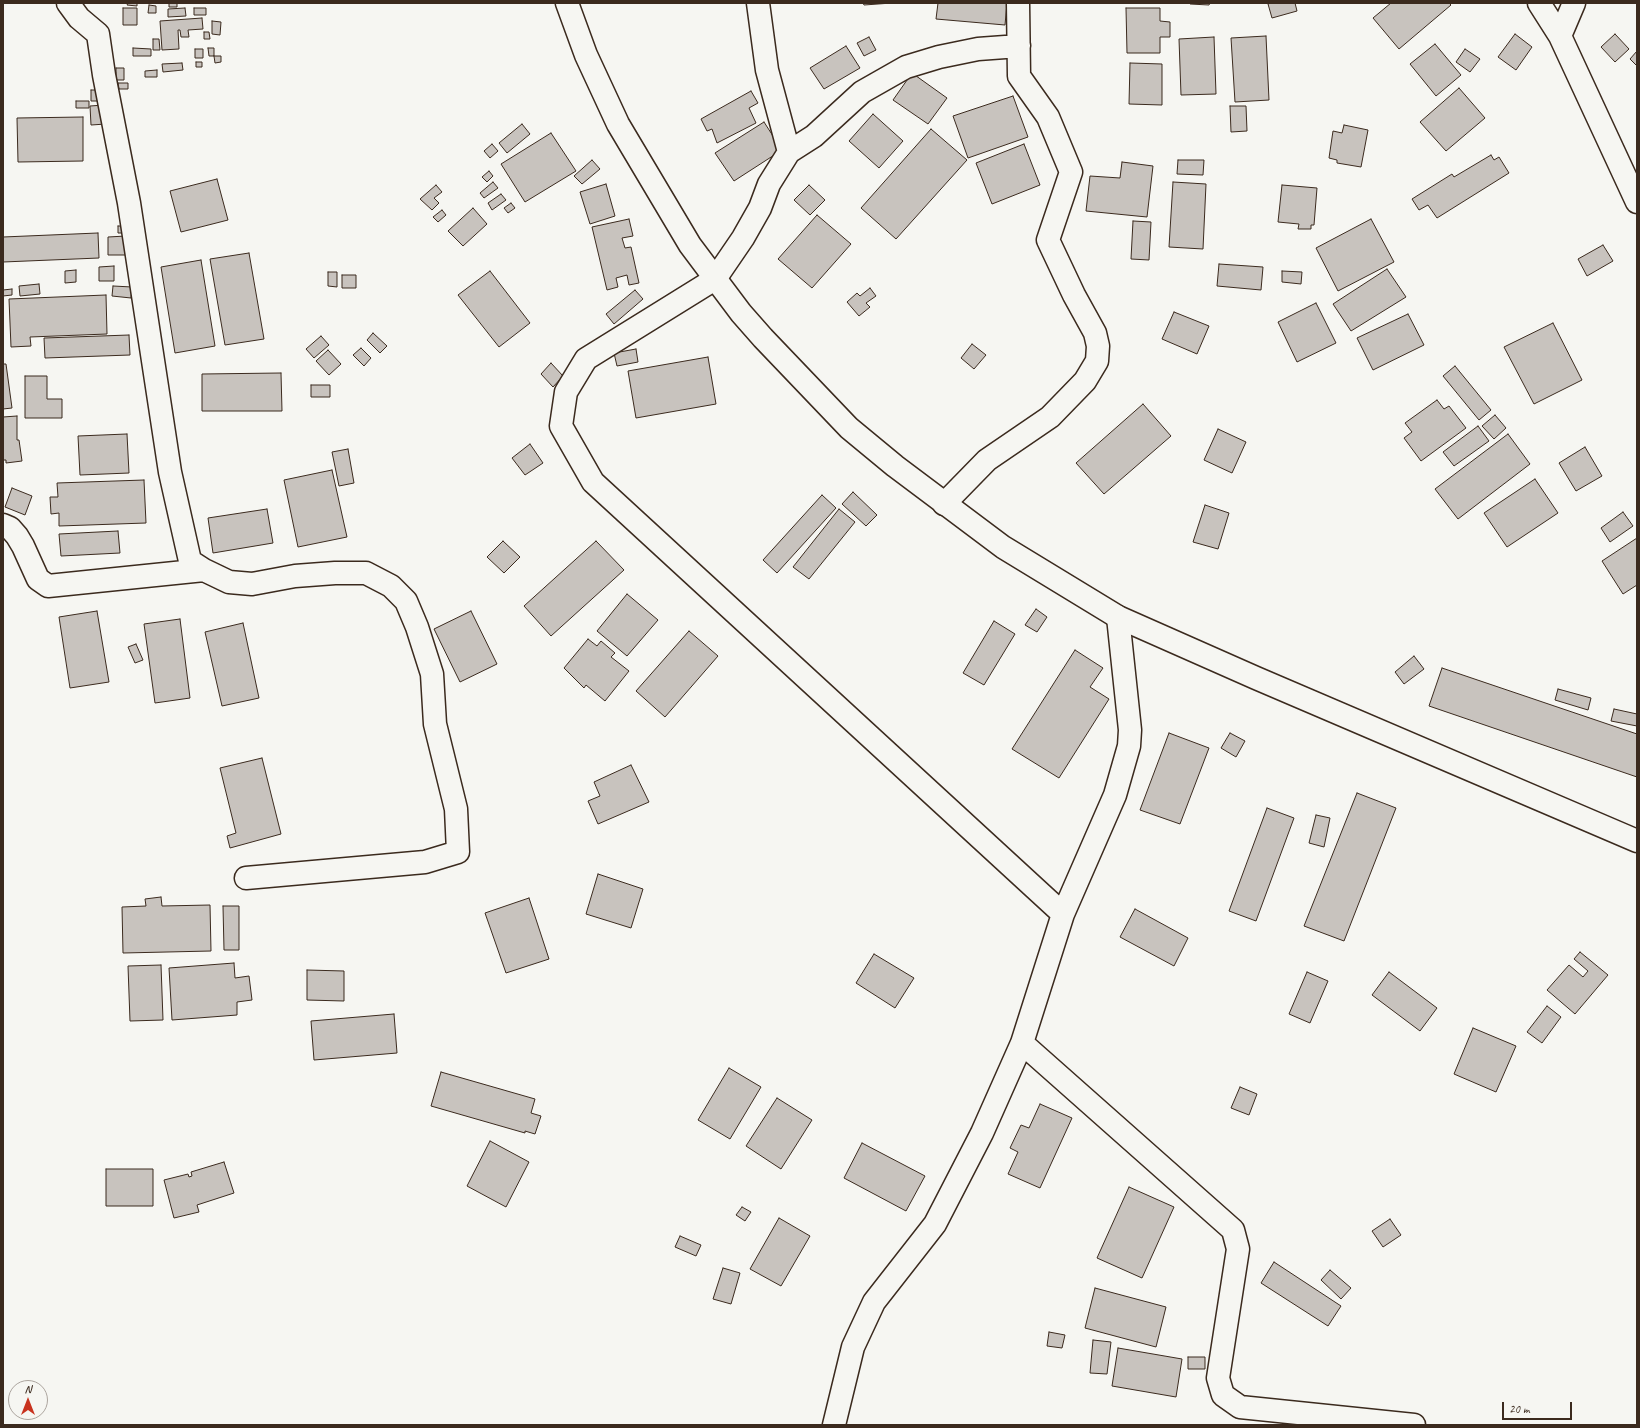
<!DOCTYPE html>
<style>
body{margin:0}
#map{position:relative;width:1640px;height:1428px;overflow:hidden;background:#f6f6f2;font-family:Caveat,sans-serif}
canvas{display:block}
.frame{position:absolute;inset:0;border:4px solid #3b2a1e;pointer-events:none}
.north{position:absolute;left:8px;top:1380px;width:40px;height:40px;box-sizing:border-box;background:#f6f6f2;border:1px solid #aba49d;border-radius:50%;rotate:0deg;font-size:11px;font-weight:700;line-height:16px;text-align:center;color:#3b2a1e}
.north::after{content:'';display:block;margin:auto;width:14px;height:18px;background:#c8321e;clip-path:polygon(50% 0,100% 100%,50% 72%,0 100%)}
.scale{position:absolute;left:1502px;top:1402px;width:70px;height:18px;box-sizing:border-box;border:2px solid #3b2a1e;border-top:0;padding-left:5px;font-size:12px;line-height:14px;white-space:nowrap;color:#3b2a1e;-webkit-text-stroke:3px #f6f6f2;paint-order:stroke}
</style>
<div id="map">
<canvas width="1640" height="1428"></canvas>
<div class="frame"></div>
<div class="north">N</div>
<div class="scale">20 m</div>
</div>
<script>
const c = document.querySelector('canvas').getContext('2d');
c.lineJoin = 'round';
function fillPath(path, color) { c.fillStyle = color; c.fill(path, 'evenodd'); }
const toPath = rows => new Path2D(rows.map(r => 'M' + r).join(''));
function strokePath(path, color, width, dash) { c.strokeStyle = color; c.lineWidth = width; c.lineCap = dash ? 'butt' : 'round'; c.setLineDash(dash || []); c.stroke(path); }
const building = toPath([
 [128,3,137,3,137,6,127,5,128,3],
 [169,3,177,3,177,7,169,7,169,3],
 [863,3,892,3,864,5,863,3],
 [938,3,1007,3,1005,25,936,19,938,3],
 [1190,3,1210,3,1209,5,1190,4,1190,3],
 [1271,3,1295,3,1297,11,1272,18,1268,4,1271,3],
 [1391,3,1449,3,1451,5,1399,49,1373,18,1391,3],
 [149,5,156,6,156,13,148,13,149,5],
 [123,8,137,8,137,25,123,25,123,8],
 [185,8,186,16,168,17,168,9,185,8],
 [194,8,206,8,206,15,194,15,194,8],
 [1126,8,1160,8,1160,21,1170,22,1170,37,1160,37,1160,53,1127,53,1126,8],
 [202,18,203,29,188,30,189,37,181,37,180,30,178,30,179,49,162,50,160,21,202,18],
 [212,21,221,22,220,35,212,34,212,21],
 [204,32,209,32,210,39,204,39,204,32],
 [1515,34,1532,47,1516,70,1498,57,1515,34],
 [1615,34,1629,49,1615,62,1601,47,1615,34],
 [1266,36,1269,100,1235,102,1231,38,1266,36],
 [869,37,876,50,864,56,857,43,869,37],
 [1214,37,1216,94,1181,95,1179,39,1214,37],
 [153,39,159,39,160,50,153,50,153,39],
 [1435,44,1461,75,1436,96,1410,64,1435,44],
 [846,46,860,68,824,89,810,68,846,46],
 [133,48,151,49,151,56,133,56,133,48],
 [208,48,214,48,214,56,209,56,208,48],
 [195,49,203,49,203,58,195,58,195,49],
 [1465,49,1480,59,1470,72,1456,62,1465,49],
 [1637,51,1637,66,1630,59,1637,51],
 [214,56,221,56,221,62,215,63,214,56],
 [196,62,202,62,202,67,196,67,196,62],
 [182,63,183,70,163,72,162,64,182,63],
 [1130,63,1162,64,1162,105,1129,104,1130,63],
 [116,68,124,68,124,80,116,80,116,68],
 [157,70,157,77,145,77,145,71,157,70],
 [912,73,947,98,928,124,893,100,912,73],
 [118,83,128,83,128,89,119,89,118,83],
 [1459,88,1485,118,1446,151,1420,122,1459,88],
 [91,90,99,90,99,101,91,101,91,90],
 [751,91,758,103,749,108,756,123,717,143,712,129,707,131,701,119,751,91],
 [1013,96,1028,137,968,158,953,116,1013,96],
 [76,101,89,101,89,108,76,108,76,101],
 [104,105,106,124,91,125,90,106,104,105],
 [1230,106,1246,106,1247,131,1231,132,1230,106],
 [873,114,903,141,879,168,849,141,873,114],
 [83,117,83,161,18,162,17,118,83,117],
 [764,122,782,150,734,181,715,153,764,122],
 [522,124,530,134,507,153,499,143,522,124],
 [1344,125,1368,130,1361,167,1337,163,1337,160,1329,158,1333,131,1342,133,1344,125],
 [931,129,967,160,896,239,861,208,931,129],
 [551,133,576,171,525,202,501,164,551,133],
 [492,144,498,151,490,158,484,151,492,144],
 [1024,144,1040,185,992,204,976,163,1024,144],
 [1491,155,1494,160,1499,157,1509,173,1437,218,1428,205,1419,210,1412,199,1452,174,1454,177,1491,155],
 [592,160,600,169,582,184,574,176,592,160],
 [1178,160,1204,160,1203,175,1177,174,1178,160],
 [1122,162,1153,166,1147,217,1086,211,1090,176,1120,178,1122,162],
 [489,171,493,176,487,182,482,177,489,171],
 [217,179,228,220,181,232,170,191,217,179],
 [493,182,498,188,484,198,480,193,493,182],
 [1173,182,1206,184,1203,249,1169,247,1173,182],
 [606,184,615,216,590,224,580,192,606,184],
 [436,185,442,192,434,198,439,203,432,210,420,199,436,185],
 [809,185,825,200,810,215,794,200,809,185],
 [1282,185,1317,188,1314,225,1311,225,1311,229,1298,229,1299,224,1278,222,1282,185],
 [501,194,506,200,492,210,488,203,501,194],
 [511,203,515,208,508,213,504,208,511,203],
 [473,208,487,224,463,246,448,231,473,208],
 [442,210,446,215,438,222,433,217,442,210],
 [817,215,851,244,812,288,778,259,817,215],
 [629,219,633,236,622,238,625,248,631,247,639,283,629,285,627,275,616,278,618,287,607,290,592,227,629,219],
 [1371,219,1394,262,1338,291,1316,248,1371,219],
 [1133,221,1151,222,1149,260,1131,259,1133,221],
 [118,226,128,226,128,233,118,233,118,226],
 [98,233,99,258,3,262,3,237,98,233],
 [126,236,127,255,108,255,108,237,126,236],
 [1603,245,1613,261,1587,276,1578,259,1603,245],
 [249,253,264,339,225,345,210,259,249,253],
 [201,260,215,346,175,353,161,267,201,260],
 [1219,264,1263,267,1261,290,1217,286,1219,264],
 [114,266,114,281,99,281,99,267,114,266],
 [1387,269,1406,297,1351,331,1333,304,1387,269],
 [76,270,76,282,65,283,65,271,76,270],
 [490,271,530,323,499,347,458,295,490,271],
 [1282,271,1302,272,1301,284,1282,282,1282,271],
 [328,272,337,272,337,287,328,286,328,272],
 [342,275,356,275,356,288,342,288,342,275],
 [39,284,40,294,20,296,19,286,39,284],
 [113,286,132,287,131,298,112,296,113,286],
 [870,288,876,296,866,303,870,307,859,316,847,302,857,293,860,296,870,288],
 [12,289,12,295,3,296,3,290,12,289],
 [635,290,643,299,614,324,606,314,635,290],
 [106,295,107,334,30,337,31,346,11,347,9,299,106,295],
 [1316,303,1336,343,1297,362,1278,322,1316,303],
 [1174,312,1209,326,1197,354,1162,339,1174,312],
 [1408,314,1424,345,1373,370,1357,338,1408,314],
 [1553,323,1582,380,1534,404,1504,347,1553,323],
 [373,333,387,346,380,353,367,340,373,333],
 [129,335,130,355,45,358,44,338,129,335],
 [321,336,329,345,314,358,306,349,321,336],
 [972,344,986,355,974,369,961,358,972,344],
 [361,348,371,358,364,366,353,355,361,348],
 [636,349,638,362,617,366,614,353,636,349],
 [328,350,341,364,329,375,316,361,328,350],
 [708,357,716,404,636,418,628,371,708,357],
 [551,363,563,376,553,387,541,374,551,363],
 [3,364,6,364,12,408,3,409,3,364],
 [1455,366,1491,410,1479,420,1443,376,1455,366],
 [281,373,282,411,202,411,202,374,281,373],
 [25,376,47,376,47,399,62,399,62,418,25,418,25,376],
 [311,385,330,385,330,397,311,397,311,385],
 [1437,400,1444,409,1449,406,1466,428,1421,461,1404,438,1412,432,1405,423,1437,400],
 [1143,404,1171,436,1104,494,1076,463,1143,404],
 [1495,415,1506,428,1494,439,1482,426,1495,415],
 [17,416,17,440,19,440,22,461,6,463,6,460,3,460,3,417,17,416],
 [1478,426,1489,441,1454,466,1443,452,1478,426],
 [1218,429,1246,442,1232,473,1204,460,1218,429],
 [127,434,129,473,80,475,78,436,127,434],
 [1508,434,1530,464,1458,519,1435,489,1508,434],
 [530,444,543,463,525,475,512,458,530,444],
 [1585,447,1602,476,1576,491,1559,463,1585,447],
 [348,449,354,483,339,486,332,452,348,449],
 [332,470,347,537,298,547,284,480,332,470],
 [1535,479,1558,513,1507,547,1484,513,1535,479],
 [144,480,146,523,59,526,59,513,51,514,50,497,58,497,57,483,144,480],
 [12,488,32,496,25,515,5,507,12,488],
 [853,492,877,515,866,526,842,504,853,492],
 [822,495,836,508,777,573,763,560,822,495],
 [1205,505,1229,513,1218,549,1193,542,1205,505],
 [267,509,273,543,213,553,208,518,267,509],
 [839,509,855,522,809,579,793,567,839,509],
 [1623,512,1633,526,1610,542,1601,528,1623,512],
 [118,531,120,553,61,556,59,534,118,531],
 [1637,538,1637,585,1623,594,1602,561,1637,538],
 [503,541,520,557,504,573,487,557,503,541],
 [596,541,624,570,551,636,524,606,596,541],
 [627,594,658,620,627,656,597,631,627,594],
 [1036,609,1047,617,1037,632,1025,625,1036,609],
 [97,611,109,682,70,688,59,617,97,611],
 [471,611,497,664,460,682,434,629,471,611],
 [180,619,190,698,155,703,144,624,180,619],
 [994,621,1015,634,984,685,963,673,994,621],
 [243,623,259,698,222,706,205,632,243,623],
 [689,631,718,656,665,717,636,691,689,631],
 [588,639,597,646,601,641,615,653,611,657,629,671,605,701,586,685,584,688,564,668,588,639],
 [136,644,143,660,135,663,128,647,136,644],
 [1075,650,1103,668,1090,687,1109,699,1059,778,1012,749,1075,650],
 [1414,656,1424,669,1404,684,1395,672,1414,656],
 [1442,668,1637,734,1637,777,1429,706,1442,668],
 [1558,689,1591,698,1588,710,1555,700,1558,689],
 [1614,709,1637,714,1637,726,1611,721,1614,709],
 [1169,733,1209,748,1180,824,1140,810,1169,733],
 [1230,733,1245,741,1236,757,1221,748,1230,733],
 [262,758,281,834,230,848,227,836,236,833,220,768,262,758],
 [631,765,649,802,598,824,588,801,600,796,594,782,631,765],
 [1357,793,1396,808,1344,941,1304,926,1357,793],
 [1267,808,1294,818,1256,921,1229,911,1267,808],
 [1316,815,1330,818,1324,847,1309,843,1316,815],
 [598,874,643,889,631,928,586,914,598,874],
 [161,897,162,906,210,905,211,951,123,953,122,907,146,906,145,899,161,897],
 [529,898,549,959,506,973,485,913,529,898],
 [223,906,239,906,239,950,224,950,223,906],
 [1135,909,1188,938,1174,966,1120,937,1135,909],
 [1580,952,1608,975,1575,1014,1547,990,1569,965,1583,977,1588,971,1574,959,1580,952],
 [874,954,914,978,895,1008,856,983,874,954],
 [234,963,235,978,249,976,252,1000,237,1002,237,1015,172,1020,169,968,234,963],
 [161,965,163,1020,130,1021,128,966,161,965],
 [307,970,344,971,344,1001,307,1000,307,970],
 [1307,972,1328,981,1310,1023,1289,1014,1307,972],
 [1389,972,1437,1008,1420,1031,1372,995,1389,972],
 [1547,1006,1561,1017,1542,1043,1527,1032,1547,1006],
 [394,1014,397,1053,314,1060,311,1021,394,1014],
 [1473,1028,1516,1046,1496,1092,1454,1074,1473,1028],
 [729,1068,761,1087,730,1139,698,1120,729,1068],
 [441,1072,535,1099,531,1113,541,1116,535,1134,525,1131,525,1133,431,1106,441,1072],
 [1240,1087,1257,1094,1249,1115,1231,1108,1240,1087],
 [777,1098,812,1120,781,1169,746,1146,777,1098],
 [1040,1104,1072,1118,1040,1188,1008,1174,1018,1152,1010,1148,1021,1125,1029,1128,1040,1104],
 [490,1141,529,1162,506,1207,467,1186,490,1141],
 [862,1143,925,1176,906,1211,844,1178,862,1143],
 [224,1162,234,1193,197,1205,199,1212,174,1218,164,1180,188,1174,189,1177,192,1176,191,1172,224,1162],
 [106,1169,153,1169,153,1206,106,1206,106,1169],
 [1129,1187,1174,1207,1142,1278,1097,1258,1129,1187],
 [742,1207,751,1212,745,1221,736,1215,742,1207],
 [779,1218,810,1236,781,1286,750,1269,779,1218],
 [1390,1219,1401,1235,1383,1247,1372,1231,1390,1219],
 [680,1236,701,1245,696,1256,675,1247,680,1236],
 [1274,1262,1341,1306,1328,1326,1261,1283,1274,1262],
 [723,1268,740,1273,731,1304,713,1299,723,1268],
 [1330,1270,1351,1288,1341,1299,1321,1280,1330,1270],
 [1095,1288,1166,1307,1156,1347,1085,1328,1095,1288],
 [1049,1332,1065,1335,1062,1348,1047,1346,1049,1332],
 [1093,1340,1111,1342,1107,1374,1090,1373,1093,1340],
 [1118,1348,1182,1359,1176,1397,1112,1386,1118,1348],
 [1188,1357,1205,1357,1205,1369,1188,1369,1188,1357]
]);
fillPath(building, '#c8c3be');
strokePath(building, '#3b2a1e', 1);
const minor = toPath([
 [68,3,79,18,98,34,104,75,129,203,170,472,190,561,204,570,229,582,252,584,295,576,335,573,366,573,391,586,406,601,417,627,432,674,435,724,456,809,458,852,425,862,246,878],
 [758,3,767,70,789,152],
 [1539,3,1560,36,1637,202],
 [1560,36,1574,3],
 [1019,46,978,49,939,57,906,67,862,92,814,136,789,152,769,184,760,208,743,238,715,279,586,359,566,392,561,426,593,482,1063,914],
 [944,504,987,460,1050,417,1085,381,1097,361,1098,346,1095,333,1074,295,1048,240,1071,172,1048,117,1019,76,1018,3],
 [3,525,10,528,17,536,23,546,38,579,48,586,204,570],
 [1022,1043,1233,1230,1238,1249,1218,1378,1223,1395,1240,1407,1414,1425],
 [834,1425,853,1347,874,1302,935,1224,982,1133,1022,1043,1063,914,1115,795,1129,746,1130,730,1118,617]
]);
const tertiary = toPath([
 [567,3,586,55,618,124,690,245,741,313,763,338,849,428,895,466,1003,547,1118,617,1256,678,1637,841]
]);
strokePath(minor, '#3b2a1e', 25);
strokePath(tertiary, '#3b2a1e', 25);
strokePath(minor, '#f6f6f2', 22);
strokePath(tertiary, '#f6f6f2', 22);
</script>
